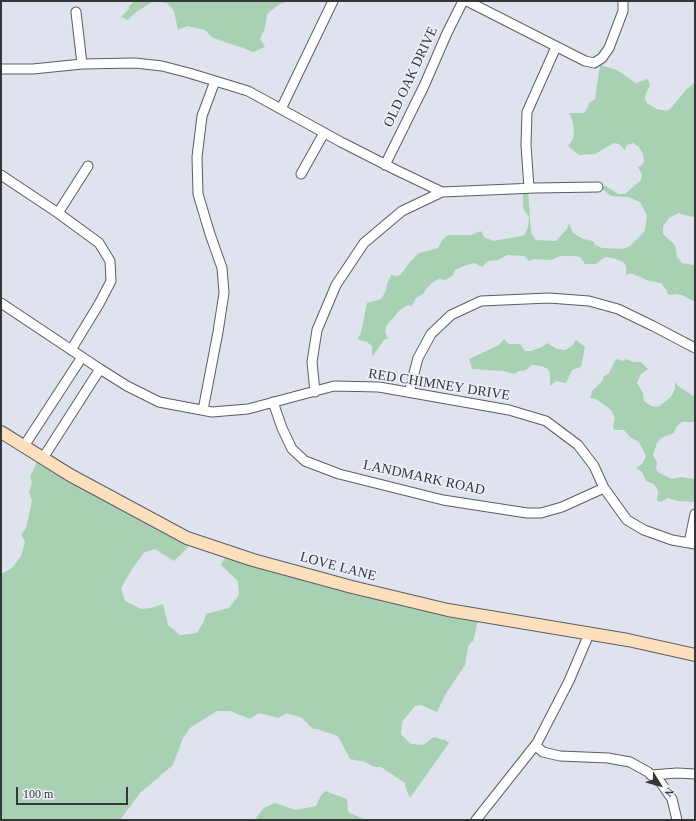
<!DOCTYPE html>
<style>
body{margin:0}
#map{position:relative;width:696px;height:821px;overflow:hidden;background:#dfe3ed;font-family:Georgia,serif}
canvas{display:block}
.frame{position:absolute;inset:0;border:2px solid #35363a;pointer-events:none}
.north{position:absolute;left:640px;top:765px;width:40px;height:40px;-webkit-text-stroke:3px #ecf0fa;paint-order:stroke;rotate:127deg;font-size:11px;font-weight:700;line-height:16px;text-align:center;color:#35363a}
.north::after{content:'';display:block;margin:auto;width:14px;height:18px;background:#35363a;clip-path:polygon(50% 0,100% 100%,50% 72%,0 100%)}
.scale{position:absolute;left:16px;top:787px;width:112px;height:18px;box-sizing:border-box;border:2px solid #35363a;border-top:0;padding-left:5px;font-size:12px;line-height:14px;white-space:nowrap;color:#35363a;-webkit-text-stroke:3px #ecf0fa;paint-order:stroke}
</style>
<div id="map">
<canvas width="696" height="821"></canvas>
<div class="frame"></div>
<div class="north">N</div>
<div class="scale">100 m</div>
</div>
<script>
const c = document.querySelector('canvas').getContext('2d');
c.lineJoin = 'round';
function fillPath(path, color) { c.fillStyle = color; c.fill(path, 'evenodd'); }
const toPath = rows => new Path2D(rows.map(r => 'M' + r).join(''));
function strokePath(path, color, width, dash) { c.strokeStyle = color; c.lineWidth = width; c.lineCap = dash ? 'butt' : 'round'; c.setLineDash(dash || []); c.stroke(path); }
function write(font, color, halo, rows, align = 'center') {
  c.font = font + ' Georgia,serif'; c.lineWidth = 3.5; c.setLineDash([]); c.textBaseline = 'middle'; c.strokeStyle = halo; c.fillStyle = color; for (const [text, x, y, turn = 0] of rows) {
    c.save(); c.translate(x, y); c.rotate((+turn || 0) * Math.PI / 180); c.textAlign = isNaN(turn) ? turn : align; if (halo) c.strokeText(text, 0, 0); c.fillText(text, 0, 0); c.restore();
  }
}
fillPath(toPath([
 [134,1,284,1,284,3,280,4,267,14,265,28,260,39,265,47,253,52,243,48,213,38,205,30,187,26,178,30,174,11,167,3,154,1,136,12,128,20,121,17,129,9,129,6],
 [600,65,617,70,636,83,648,79,650,86,646,93,645,100,648,104,657,109,667,111,671,108,686,90,694,83,695,79,695,217,688,216,679,213,669,218,663,226,663,234,675,245,677,257,682,263,693,265,695,264,695,302,682,295,674,294,672,295,667,294,667,291,661,283,649,281,633,274,628,274,626,276,626,266,623,262,613,258,605,257,596,264,585,264,580,257,573,256,560,256,552,260,534,259,529,261,524,256,507,255,498,260,488,261,482,267,474,263,461,267,455,270,452,276,445,280,439,279,432,283,427,288,423,294,416,298,412,306,407,305,400,310,386,326,385,332,388,338,384,340,372,357,372,346,367,342,357,339,361,333,367,303,381,299,386,291,387,284,391,275,398,276,401,274,410,262,419,253,438,248,443,239,448,235,471,235,481,231,484,237,493,241,522,236,525,234,528,227,529,217,523,208,523,188,528,189,531,233,536,240,556,241,567,229,569,223,573,233,583,239,593,241,595,245,602,248,623,249,630,246,645,231,647,215,640,202,628,197,611,196,600,187,606,186,618,194,625,194,641,180,642,174,638,167,642,165,644,161,643,154,639,147,633,143,627,145,625,150,619,144,614,143,595,154,579,155,568,146,573,139,574,132,573,122,569,113,584,113,588,107,589,103,595,99],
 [504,339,509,344,520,344,525,351,531,351,542,347,547,343,557,349,565,350,572,346,575,341,576,340,585,347,581,367,572,370,566,383,556,381,550,386,550,373,548,369,541,366,532,365,526,370,519,371,514,374,503,371,472,369,469,359,499,345],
 [616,359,624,361,625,359,634,362,641,362,648,369,641,374,637,383,643,393,644,401,651,406,658,407,671,397,675,389,675,382,678,386,695,397,695,422,682,422,676,427,674,433,661,438,657,443,653,455,657,463,656,469,659,473,672,479,681,477,695,479,695,502,677,501,668,498,661,502,657,501,658,491,654,484,646,481,642,472,636,468,643,463,646,456,639,442,630,437,624,430,614,430,613,426,615,418,611,410,596,399,590,398,592,391,603,380,603,377,609,373],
 [40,455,188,539,188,547,174,561,155,549,145,552,134,566,121,588,125,601,141,609,151,608,163,604,168,625,180,635,197,633,204,621,206,614,229,608,239,595,238,581,221,565,228,552,479,615,475,634,473,641,468,646,465,665,445,695,437,712,421,705,415,706,402,722,401,734,411,744,423,745,434,737,443,740,444,739,449,743,410,798,406,789,405,783,381,767,374,767,365,762,350,759,339,738,337,736,317,729,313,729,302,718,287,713,278,718,259,713,250,719,230,711,217,711,190,728,183,738,173,765,140,793,120,820,1,820,1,574,12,568,21,556,25,541,21,535,26,528,32,501,29,493,32,482,30,477],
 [325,791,347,799,348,812,361,818,368,820,254,820,264,808,275,803,295,810,316,806,319,800,320,797]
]), '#a8d1b4');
const street = toPath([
 [467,1,585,61,594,63,602,58,609,48,623,11,623,1],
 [76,12,82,64],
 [1,69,33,69,82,64,135,63,162,66,189,73,248,91,341,142,396,170,442,192],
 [281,109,333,1],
 [385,165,424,86,447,33,463,1],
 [301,174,324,133],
 [1,175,58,213,99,243,110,261,111,281,99,304,71,350],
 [529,188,526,145,527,112,556,47],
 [58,213,88,166],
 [1,303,100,369,127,386,159,402,212,412,248,409,334,386,379,387,509,410,546,421,578,445,594,466,604,488,627,520,644,530,672,540,695,544],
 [315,392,312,362,317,330,336,285,364,243,402,211,442,192,535,188,598,187],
 [409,392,418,358,431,334,451,315,481,301,549,298,589,301,618,309,653,326,695,348],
 [273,402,282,428,292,449,305,461,339,474,443,500,527,513,541,513,562,507,604,488],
 [203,410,218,332,224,293,222,268,210,234,198,194,197,157,202,116,215,81],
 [24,446,82,357],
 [43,458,100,369],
 [689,543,695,514],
 [536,746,543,752,560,756,608,758,630,762,648,772,661,783,672,799,677,820],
 [651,775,677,773,695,774],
 [476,820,537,743,569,681,589,634]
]);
const secondary = toPath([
 [1,432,70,475,187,538,253,560,352,587,448,610,628,640,695,655]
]);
strokePath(street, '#5a5d66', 11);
strokePath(secondary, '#5a5d66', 14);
strokePath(street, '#fff', 9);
strokePath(secondary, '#fcdfbc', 12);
write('14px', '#35363a', '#ecf0fa', [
 ["OLD OAK DRIVE",411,77,-65],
 ["RED CHIMNEY DRIVE",439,385,9],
 ["LANDMARK ROAD",424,478,12],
 ["LOVE LANE",338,567,15]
]);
</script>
